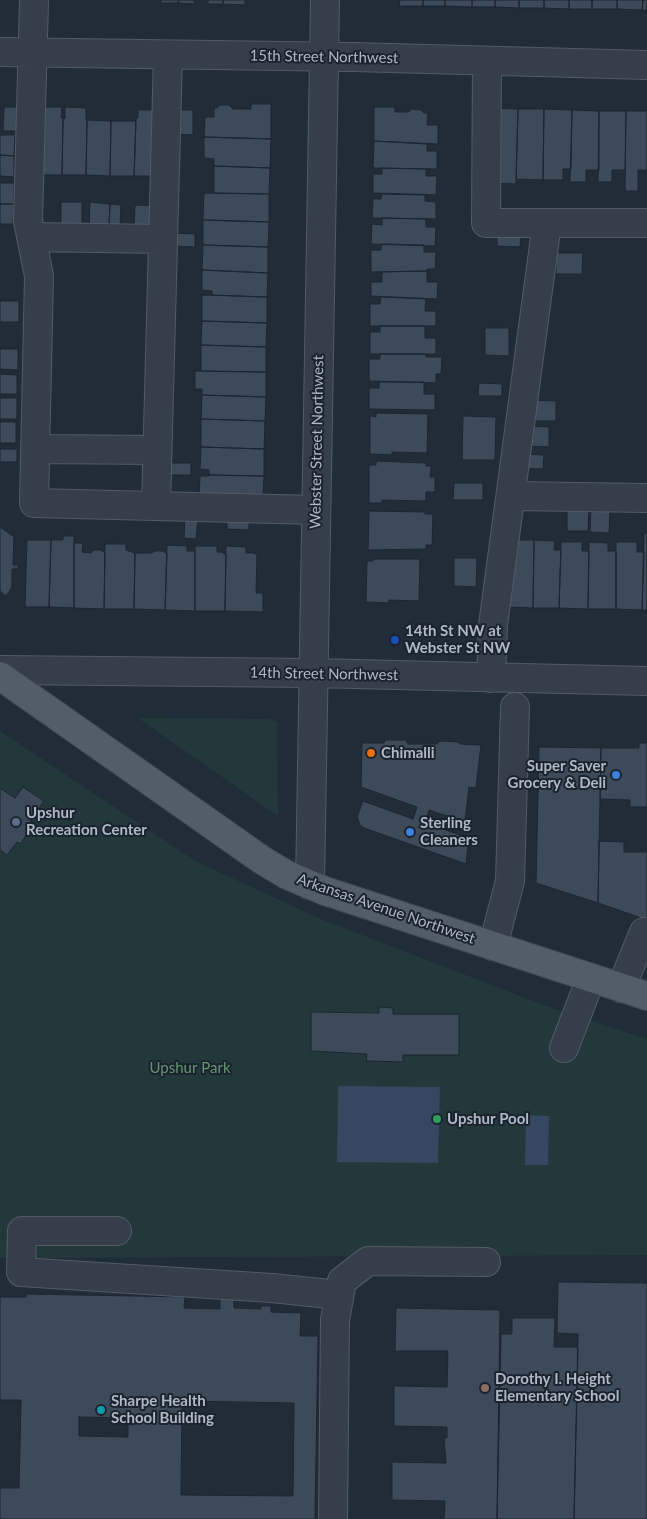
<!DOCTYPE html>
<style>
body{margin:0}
canvas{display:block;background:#212c39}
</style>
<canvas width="647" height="1519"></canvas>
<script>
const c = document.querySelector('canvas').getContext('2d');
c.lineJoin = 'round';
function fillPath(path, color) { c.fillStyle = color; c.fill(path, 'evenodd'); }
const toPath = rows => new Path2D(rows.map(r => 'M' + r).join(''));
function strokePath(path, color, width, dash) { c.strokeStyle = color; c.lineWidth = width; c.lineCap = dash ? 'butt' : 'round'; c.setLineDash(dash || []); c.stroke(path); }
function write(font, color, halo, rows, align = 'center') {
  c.font = font + ' Lato,sans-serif'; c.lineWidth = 4; c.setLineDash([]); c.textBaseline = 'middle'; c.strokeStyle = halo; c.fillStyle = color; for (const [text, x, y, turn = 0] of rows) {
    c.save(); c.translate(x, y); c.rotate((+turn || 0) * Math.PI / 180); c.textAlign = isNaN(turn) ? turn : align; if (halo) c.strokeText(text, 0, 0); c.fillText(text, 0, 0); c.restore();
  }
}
fillPath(toPath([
 [138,718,268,719,277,722,278,816],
 [0,731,197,862,323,920,546,1006,647,1039,647,1255,0,1258]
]), '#23383a');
fillPath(toPath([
 [338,1086,440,1087,438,1163,337,1162],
 [526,1115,549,1116,548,1165,525,1165]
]), '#354761');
const building = toPath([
 [161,0,179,0,178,3,161,3,161,0],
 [179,0,194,0,194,4,178,3,179,0],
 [208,0,223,0,223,4,208,4,208,0],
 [223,0,245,0,245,5,223,4,223,0],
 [400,0,423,0,423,6,399,6,400,0],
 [423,0,445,0,445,6,423,6,423,0],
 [445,0,472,0,472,7,445,6,445,0],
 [472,0,495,0,495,7,472,7,472,0],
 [495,0,519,0,519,8,495,7,495,0],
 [519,0,544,0,544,8,519,8,519,0],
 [544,0,569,0,569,9,544,8,544,0],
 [569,0,592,0,592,9,569,9,569,0],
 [592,0,617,0,617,9,592,9,592,0],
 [617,0,643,0,642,10,617,9,617,0],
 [643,0,647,0,647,10,642,10,643,0],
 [251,104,271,104,271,139,204,137,205,117,214,117,214,108,217,108,220,105,229,105,233,109,251,109,251,104],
 [4,107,17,107,17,131,3,131,4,107],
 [37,107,62,107,61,118,63,118,62,175,37,175,37,107],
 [65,107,86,108,86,120,87,120,86,175,62,175,63,118,65,119,65,107],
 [374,107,395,107,395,112,408,112,412,109,421,110,424,113,428,113,427,125,438,125,438,144,374,141,374,107],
 [493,108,518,109,516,184,490,183,493,108],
 [518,109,544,109,543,180,516,179,518,109],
 [544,109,572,110,571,169,563,169,563,180,543,180,544,109],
 [138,110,160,110,158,176,134,176,136,118,138,118,138,110],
 [174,110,193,110,193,135,174,134,174,110],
 [572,110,599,111,599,170,586,170,586,182,570,182,572,110],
 [599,111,626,111,625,170,612,170,612,182,598,182,599,111],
 [626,111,647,111,647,170,638,170,638,191,625,191,626,111],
 [87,120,111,121,110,176,86,175,87,120],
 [111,121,136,121,134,176,110,176,111,121],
 [0,135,15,135,14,156,0,155,0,135],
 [204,137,271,139,270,168,214,166,214,159,204,158,204,137],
 [374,141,427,144,427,151,437,151,437,169,373,168,374,141],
 [0,155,14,156,14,177,0,176,0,155],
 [214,166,270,168,269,194,214,193,214,166],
 [382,168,426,169,426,176,437,176,436,195,373,193,373,174,382,174,382,168],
 [0,183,14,183,14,204,0,204,0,183],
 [204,193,269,194,269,222,203,220,204,193],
 [382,194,425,195,425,201,436,202,436,219,372,218,373,199,381,199,382,194],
 [61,202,82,202,82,226,61,226,61,202],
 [90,202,110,204,109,226,89,226,90,202],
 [0,204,14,204,13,224,0,224,0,204],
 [110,204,121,205,120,227,109,226,110,204],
 [135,205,156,206,156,227,134,227,135,205],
 [382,218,426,219,426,227,436,227,435,246,371,244,372,224,382,225,382,218],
 [203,220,269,222,268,247,203,245,203,220],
 [497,231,521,232,520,247,497,246,497,231],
 [172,233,195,234,195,247,172,246,172,233],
 [382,244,424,245,424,252,436,252,435,269,427,269,427,271,371,272,371,250,381,250,382,244],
 [203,245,268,247,268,273,202,270,203,245],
 [556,253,583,253,582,274,556,274,556,253],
 [202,270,268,273,267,297,212,295,212,291,202,290,202,270],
 [427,271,427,282,438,282,437,299,371,296,371,282,382,282,382,272,427,271],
 [202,295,267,297,267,323,202,321,202,295],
 [381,297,426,299,425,311,436,311,436,326,370,326,370,304,380,304,381,297],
 [0,301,19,301,19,322,0,322,0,301],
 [202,321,267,323,266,347,201,345,202,321],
 [380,326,425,326,425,338,436,338,436,354,370,354,370,332,380,332,380,326],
 [485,328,509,328,509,356,485,355,485,328],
 [201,345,266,347,266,372,201,371,201,345],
 [0,349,18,349,18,370,0,369,0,349],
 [380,354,426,354,426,357,442,357,441,374,436,374,436,383,369,381,369,359,380,359,380,354],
 [195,371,266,372,266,397,202,395,202,389,195,389,195,371],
 [0,374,17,375,17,394,0,394,0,374],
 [379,382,424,382,424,394,435,394,435,410,369,409,369,388,379,388,379,382],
 [479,383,502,384,502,396,478,396,479,383],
 [202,395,266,397,265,421,201,419,202,395],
 [0,398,17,398,17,419,0,419,0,398],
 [530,400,556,401,556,421,529,421,530,400],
 [376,413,428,414,427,453,392,452,392,455,370,454,370,416,376,417,376,413],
 [463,416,496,417,495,460,462,460,463,416],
 [201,419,265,421,264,449,201,447,201,419],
 [0,422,16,422,16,443,0,443,0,422],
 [528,426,549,427,549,447,528,446,528,426],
 [201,447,264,449,264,476,209,475,209,470,200,469,201,447],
 [0,449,17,449,17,462,0,462,0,449],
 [521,454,544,455,543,469,521,468,521,454],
 [376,461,426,463,426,466,431,466,430,477,435,477,435,492,426,492,426,501,382,500,382,503,369,503,369,465,376,465,376,461],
 [170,463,191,463,191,475,170,475,170,463],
 [209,475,264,476,263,499,199,498,200,476,209,476,209,475],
 [454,483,483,483,483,500,453,500,454,483],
 [567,508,589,509,588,531,567,531,567,508],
 [591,509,610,510,609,533,590,532,591,509],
 [369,511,425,512,425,514,433,514,432,545,426,545,426,549,368,550,369,511],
 [185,517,198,518,196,539,184,538,185,517],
 [227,519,249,520,249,530,227,529,227,519],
 [0,527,14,537,13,565,18,565,18,569,12,569,12,587,6,596,0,591,0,527],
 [644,533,647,533,647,610,642,610,644,533],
 [63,536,74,536,74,608,49,607,51,540,63,540,63,536],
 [27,540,51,540,49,607,25,607,27,540],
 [514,540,534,540,533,608,507,607,514,540],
 [534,540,555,541,554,550,561,550,559,608,533,608,534,540],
 [561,542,582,542,582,551,589,551,588,609,559,608,561,542],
 [589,542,608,543,608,551,616,551,616,609,588,609,589,542],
 [616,542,637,542,637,552,644,552,642,610,616,609,616,542],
 [74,543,83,543,82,552,91,553,93,550,101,550,105,553,104,609,74,608,74,543],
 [105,544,126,544,126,550,135,553,134,609,104,609,105,544],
 [167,545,187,546,187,551,195,551,195,611,165,610,167,545],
 [195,546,217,546,217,552,222,552,226,555,225,611,195,611,195,546],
 [226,546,246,547,246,553,254,553,257,555,256,593,263,593,263,612,225,611,226,546],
 [155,551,163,551,167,554,165,610,134,609,135,553,151,553,155,551],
 [454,558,477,558,476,587,454,586,454,558],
 [373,559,420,559,419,601,389,600,389,603,366,602,367,561,373,561,373,559],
 [385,740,406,740,408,744,437,744,440,741,458,742,460,744,481,745,476,788,469,787,465,822,429,810,425,823,469,838,466,864,364,828,360,825,357,817,363,801,413,819,417,807,361,787,362,743,384,743,385,740],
 [639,743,647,743,647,807,630,807,630,800,600,799,601,748,639,748,639,743],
 [539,747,601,748,598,903,536,883,539,747],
 [23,787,44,801,30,821,35,823,20,844,17,842,7,855,0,850,0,788,15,798,23,787],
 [599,841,624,842,624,852,647,852,647,920,598,903,599,841],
 [379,1007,393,1008,393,1014,459,1014,459,1055,403,1055,403,1062,366,1061,367,1054,311,1051,311,1012,379,1013,379,1007],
 [558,1282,647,1283,647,1519,574,1519,578,1334,557,1333,558,1282],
 [26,1294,185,1297,184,1308,220,1309,220,1297,234,1298,234,1308,261,1309,261,1306,271,1306,271,1312,301,1313,300,1336,318,1336,315,1519,0,1519,0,1488,19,1488,21,1400,0,1400,0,1297,26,1297,26,1294],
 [182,1401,294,1403,293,1496,181,1495,182,1401],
 [79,1417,128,1418,128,1437,79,1436,79,1417],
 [396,1308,500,1310,497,1519,444,1519,445,1501,392,1500,392,1462,446,1463,444,1438,447,1438,447,1427,394,1426,394,1386,447,1387,448,1351,395,1351,396,1308],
 [512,1318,555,1318,554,1347,578,1347,574,1519,497,1519,501,1334,512,1334,512,1318]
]);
fillPath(building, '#3d4a59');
strokePath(building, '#1c2530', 1);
const minor = toPath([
 [34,0,28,221,39,276,34,503,316,510],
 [0,52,354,57,647,65],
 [487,61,486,223,647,223],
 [31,237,162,239],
 [35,449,157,450],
 [511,496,647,498],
 [156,506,168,55],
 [0,670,313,673,647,681],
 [491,678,493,625,547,223],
 [310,885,325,0],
 [493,946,510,881,515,707],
 [621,988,644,932],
 [564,1048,591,978],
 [117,1231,22,1231,21,1272,272,1288,339,1295],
 [333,1519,335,1320,342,1281,368,1261,486,1262]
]);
const major = toPath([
 [0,676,262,860,287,875,325,891,647,996]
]);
strokePath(minor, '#525c67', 30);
strokePath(major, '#3e4753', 30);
strokePath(minor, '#353e4a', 28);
strokePath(major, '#535d6a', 28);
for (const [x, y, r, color] of [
 [395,640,5,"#1a4fb4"],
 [371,753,5,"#e8710a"],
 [616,775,5,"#3f7fe0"],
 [16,822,5,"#5c6f8a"],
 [410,832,5,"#3f7fe0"],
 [437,1119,5,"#2e9e5b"],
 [485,1388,5,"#8d6e63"],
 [101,1410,5,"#0f9aa8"]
]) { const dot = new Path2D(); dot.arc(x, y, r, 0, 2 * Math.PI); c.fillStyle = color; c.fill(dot); strokePath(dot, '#1a232e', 2); }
write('15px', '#afb9c6', '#1a232e', [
 ["15th Street Northwest",324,57,1],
 ["Webster Street Northwest",317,442,-89],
 ["14th Street Northwest",324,674,1],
 ["Arkansas Avenue Northwest",386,909,19]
]);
write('bold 15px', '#afb9c6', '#1a232e', [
 ["14th St NW at",405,631],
 ["Webster St NW",405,648],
 ["Chimalli",381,753],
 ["Super Saver",606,766,"right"],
 ["Grocery & Deli",606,783,"right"],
 ["Upshur",26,813],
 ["Recreation Center",26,830],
 ["Sterling",420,823],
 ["Cleaners",420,840],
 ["Upshur Pool",447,1119],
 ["Dorothy I. Height",495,1379],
 ["Elementary School",495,1396],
 ["Sharpe Health",111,1401],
 ["School Building",111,1418]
], 'left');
write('15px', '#679771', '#1a232e', [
 ["Upshur Park",190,1068]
]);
</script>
